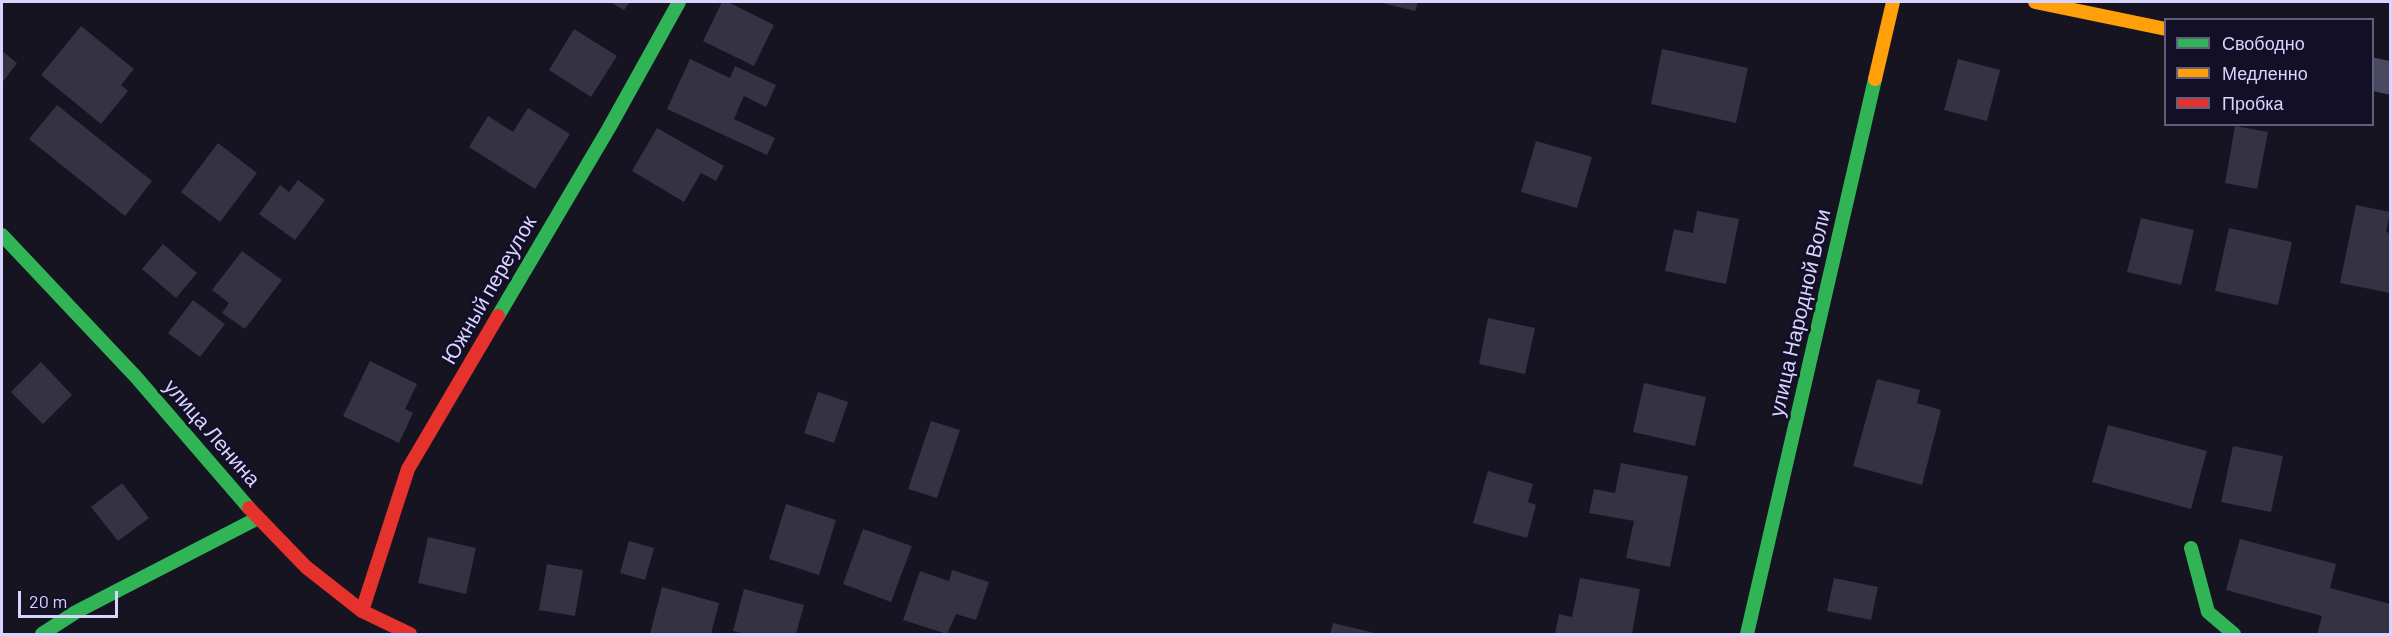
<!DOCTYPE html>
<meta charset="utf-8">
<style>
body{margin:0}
#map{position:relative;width:2392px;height:636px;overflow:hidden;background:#161421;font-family:Barlow,sans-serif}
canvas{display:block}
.frame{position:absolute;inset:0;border:3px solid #d9d4ff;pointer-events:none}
.legend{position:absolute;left:2164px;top:18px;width:210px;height:108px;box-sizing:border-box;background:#130f26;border:2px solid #625e7d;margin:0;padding:8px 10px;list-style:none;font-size:18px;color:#d9d4ff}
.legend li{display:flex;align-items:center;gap:12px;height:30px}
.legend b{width:30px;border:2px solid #625e7d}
.scale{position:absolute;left:18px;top:591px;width:100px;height:27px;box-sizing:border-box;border:3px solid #d9d4ff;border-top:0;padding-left:8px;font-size:18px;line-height:21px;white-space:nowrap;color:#d9d4ff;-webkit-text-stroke:4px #130f26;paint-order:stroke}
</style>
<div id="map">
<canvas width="2392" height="636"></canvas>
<div class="frame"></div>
<ul class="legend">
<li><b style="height:8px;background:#30b455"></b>Свободно</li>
<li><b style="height:8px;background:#ff9f0a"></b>Медленно</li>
<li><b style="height:8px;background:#e5322d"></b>Пробка</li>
</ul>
<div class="scale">20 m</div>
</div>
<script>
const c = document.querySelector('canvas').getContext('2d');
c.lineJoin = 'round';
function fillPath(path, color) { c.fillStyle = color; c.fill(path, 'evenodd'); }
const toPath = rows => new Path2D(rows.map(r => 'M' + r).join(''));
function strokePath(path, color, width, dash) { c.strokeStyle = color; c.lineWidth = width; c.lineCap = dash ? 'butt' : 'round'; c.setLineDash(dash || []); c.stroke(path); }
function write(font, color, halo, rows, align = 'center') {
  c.font = font + ' Barlow,sans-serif'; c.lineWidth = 6; c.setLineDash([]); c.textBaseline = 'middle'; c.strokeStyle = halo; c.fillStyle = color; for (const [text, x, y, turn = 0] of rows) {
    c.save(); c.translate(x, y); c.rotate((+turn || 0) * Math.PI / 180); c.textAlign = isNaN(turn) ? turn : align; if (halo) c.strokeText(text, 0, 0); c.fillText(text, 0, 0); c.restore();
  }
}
fillPath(toPath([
 [610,2,630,2,624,10],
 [722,2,728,2,774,25,754,66,703,41],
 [1378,2,1418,2,1415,11],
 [81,26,134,69,121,85,128,91,101,124,41,75],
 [574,29,617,56,591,97,549,70],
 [1662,49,1748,68,1736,123,1651,104],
 [2,51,17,63,2,83],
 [690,59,730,78,735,66,776,85,766,107,744,96,734,119,775,138,767,155,667,109],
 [1958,59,2000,70,1987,121,1944,110],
 [57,105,152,181,125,216,29,139],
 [528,108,570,134,535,189,469,147,488,116,513,132],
 [2235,126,2268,132,2257,189,2225,183],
 [657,128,724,166,716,181,701,173,684,202,632,171],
 [1536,141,1592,157,1577,208,1521,192],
 [218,143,257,173,220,222,181,192],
 [298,180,325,200,295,240,259,214,280,185,289,192],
 [2356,205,2390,212,2386,232,2390,233,2390,293,2340,283],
 [1697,211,1739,219,1726,284,1665,271,1674,229,1693,233],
 [2141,218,2194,230,2181,285,2127,272],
 [2229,228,2292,242,2278,305,2215,291],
 [163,244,197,273,176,298,142,269],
 [242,251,282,280,245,329,222,313,229,303,212,290],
 [193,300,225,324,200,357,168,333],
 [1488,318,1535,328,1525,374,1479,364],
 [370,361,417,384,405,409,413,413,399,443,343,416],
 [41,362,72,395,43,424,11,392],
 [1877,379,1920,390,1917,403,1941,410,1922,485,1853,466],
 [1644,383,1706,397,1695,446,1633,432],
 [818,392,848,402,834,443,804,433],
 [931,421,960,430,937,498,908,489],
 [2108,425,2207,451,2191,509,2092,482],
 [2233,446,2283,456,2271,512,2221,502],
 [1621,463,1688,476,1670,567,1626,558,1634,521,1589,513,1594,489,1615,493],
 [1488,471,1533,484,1528,502,1536,505,1527,538,1473,523],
 [122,483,149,518,118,541,91,507],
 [786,504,836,520,819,575,769,559],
 [863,529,912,546,891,602,843,584],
 [428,537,476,548,466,594,418,583],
 [2240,539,2336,564,2330,588,2390,604,2390,634,2317,634,2322,616,2226,590],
 [629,541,654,548,645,580,620,573],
 [547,564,583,570,575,616,539,610],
 [952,570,989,582,976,620,956,614,947,634,903,620,920,571,949,581],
 [1580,578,1640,589,1632,634,1555,634,1559,614,1572,617],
 [1834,578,1878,587,1871,620,1827,611],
 [662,587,719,603,711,634,650,634],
 [744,589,804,605,796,634,745,634,733,631],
 [1333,623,1379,634,1330,634]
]), '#343243');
strokePath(toPath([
 [2372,74,2390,78]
]), '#4a4962', 33);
strokePath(toPath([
 [2,235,136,377,249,508],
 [498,316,609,128,679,2],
 [2191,548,2208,612,2234,634],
 [42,634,76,612,258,518],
 [1747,634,1875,79]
]), '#30b455', 14);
strokePath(toPath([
 [2035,2,2166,29],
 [1875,79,1893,2]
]), '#ff9f0a', 14);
strokePath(toPath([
 [249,508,306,567,362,611,410,634],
 [362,611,408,469,498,316]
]), '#e5322d', 14);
write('21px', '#d9d4ff', '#130f26', [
 ["Южный переулок",489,290,-60],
 ["улица Народной Воли",1800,313,-77],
 ["улица Ленина",212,433,49]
]);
</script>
